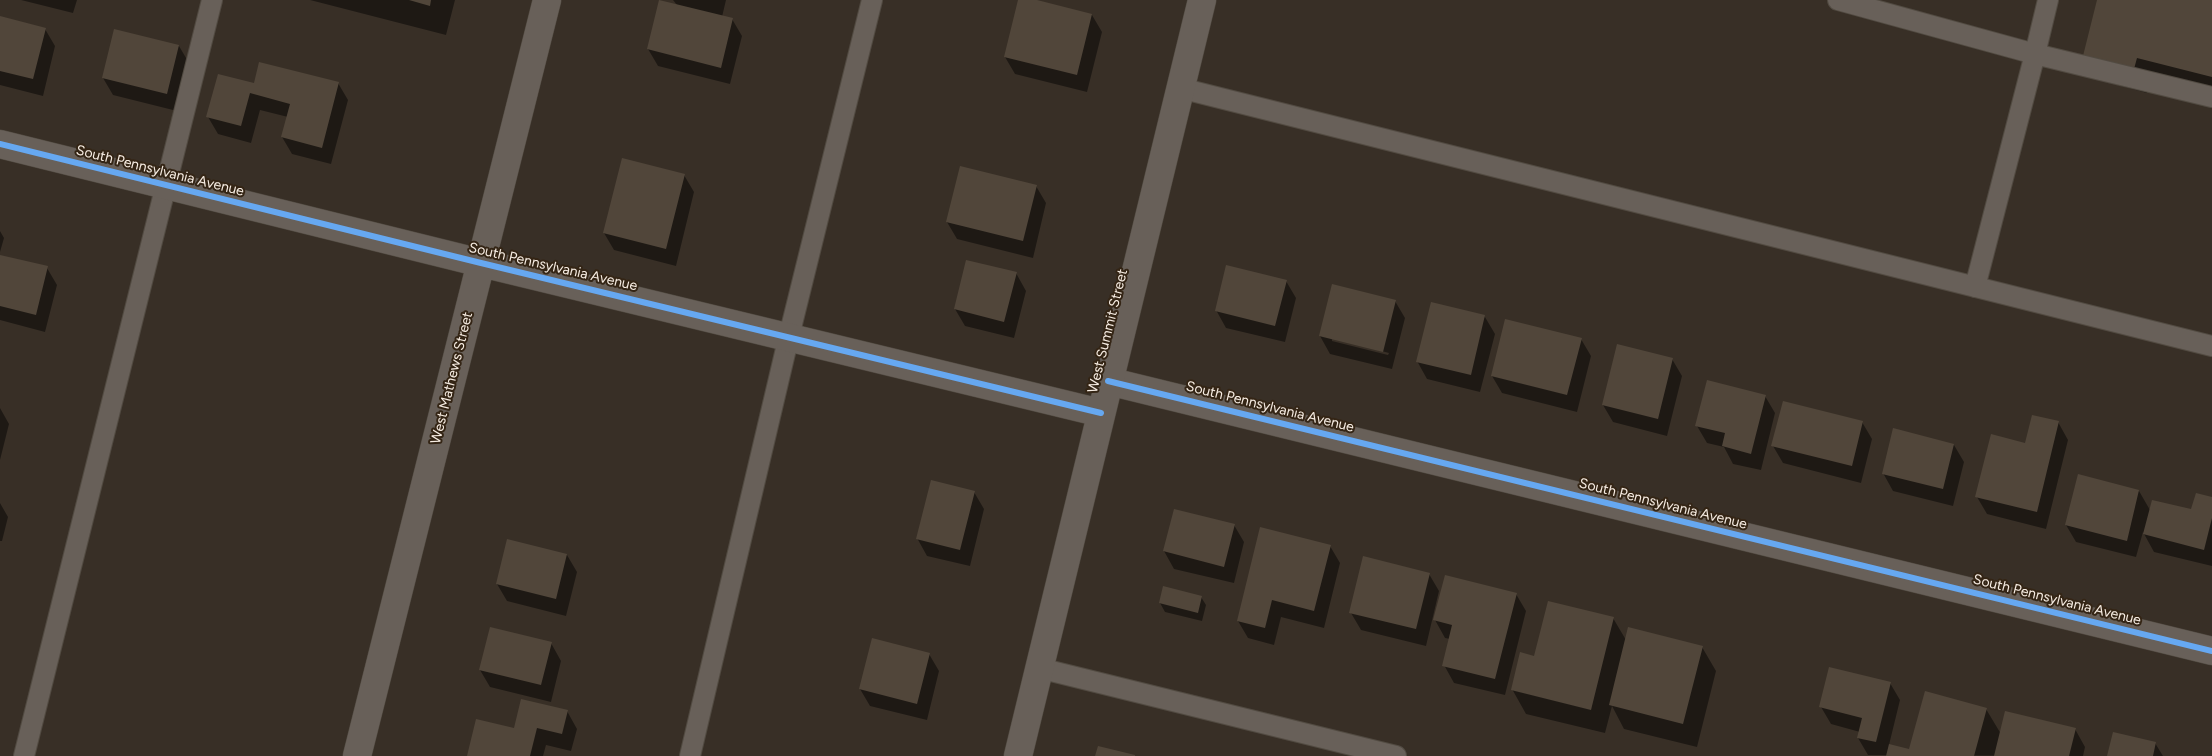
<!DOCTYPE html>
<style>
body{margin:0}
canvas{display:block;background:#382f26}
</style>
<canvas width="2212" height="756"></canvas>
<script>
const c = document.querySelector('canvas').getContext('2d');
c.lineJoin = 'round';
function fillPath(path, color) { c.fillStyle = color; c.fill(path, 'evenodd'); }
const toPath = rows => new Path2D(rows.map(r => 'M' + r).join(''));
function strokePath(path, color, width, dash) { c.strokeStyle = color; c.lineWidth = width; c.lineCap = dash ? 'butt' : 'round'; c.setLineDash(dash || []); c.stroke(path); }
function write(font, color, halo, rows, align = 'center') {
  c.font = font + ' Figtree,sans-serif'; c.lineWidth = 4; c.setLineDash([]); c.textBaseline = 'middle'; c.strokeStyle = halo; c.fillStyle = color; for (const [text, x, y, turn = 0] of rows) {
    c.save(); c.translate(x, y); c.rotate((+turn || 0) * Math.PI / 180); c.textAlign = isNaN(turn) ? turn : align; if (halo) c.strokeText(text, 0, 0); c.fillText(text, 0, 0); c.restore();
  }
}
fillPath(toPath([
 [21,0,77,0,73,13],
 [310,0,455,0,446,35],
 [673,0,726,0,722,17,732,19,742,36,730,84,658,66,648,49,677,5],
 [1020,0,1031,0,1092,15,1102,32,1087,92,1015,74,1005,57],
 [2098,0,2212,0,2212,97,2150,82,2147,93,2099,80,2085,56],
 [0,17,45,29,55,46,43,96,0,85],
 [179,46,189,63,177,111,113,95,103,78],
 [338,83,348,100,331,164,292,154,282,137,288,117,260,110,251,143,218,134,208,117,255,85],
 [684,175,694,192,676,266,614,250,604,233],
 [1036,186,1046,203,1033,258,957,239,947,222],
 [0,231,4,238,0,252],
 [0,256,47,268,57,285,45,332,0,320],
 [1016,273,1026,291,1014,338,965,326,955,309],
 [1286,281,1296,298,1285,342,1226,328,1216,310],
 [1395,301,1405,318,1392,369,1330,354,1320,336],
 [1332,338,1389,353,1388,355,1332,341],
 [1485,317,1495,334,1480,392,1427,379,1417,361],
 [1581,339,1591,356,1577,412,1502,393,1492,376],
 [1672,359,1682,376,1667,436,1613,422,1603,405],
 [1765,396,1775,413,1761,470,1733,464,1724,447,1707,443,1697,426],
 [0,408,9,424,0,460],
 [1862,422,1872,439,1861,483,1783,463,1773,446],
 [2058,422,2068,440,2046,529,1987,514,1977,497,2026,444],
 [1954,445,1964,462,1953,506,1893,491,1883,473],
 [2139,491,2150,510,2192,511,2212,498,2212,566,2154,552,2143,532,2136,557,2076,542,2066,525],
 [974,492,984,509,970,566,927,556,917,538],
 [0,503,8,517,2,541,0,541],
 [1234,525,1244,542,1234,583,1174,569,1164,551],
 [1330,546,1340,563,1324,628,1281,617,1274,645,1248,638,1238,621],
 [567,555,577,572,566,616,507,601,497,584],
 [1429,574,1439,591,1426,646,1361,630,1351,613],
 [1516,594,1526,611,1505,695,1454,683,1444,665,1450,639,1445,638,1435,620],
 [1201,597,1206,605,1202,621,1165,612,1160,603],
 [1613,618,1626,640,1702,647,1716,671,1697,747,1624,729,1612,706,1605,733,1526,714,1512,689,1535,657],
 [551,643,561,661,551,702,490,687,480,670],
 [929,654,939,671,927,720,870,706,860,689],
 [1890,683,1900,700,1889,745,1910,750,1986,709,2001,734,2075,729,2085,747,2083,756,1868,755,1858,738,1860,732,1831,724,1821,707],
 [567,711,577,729,571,751,546,745,543,756,468,756,515,730],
 [2155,743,2163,756,2108,756]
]), '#0007');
fillPath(toPath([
 [409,0,431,0,430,6],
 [659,0,733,18,721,68,647,49],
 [1018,0,1037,0,1092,14,1077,75,1004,57],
 [2097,0,2212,0,2212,77,2137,58,2134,69,2083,56],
 [0,16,46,28,33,79,0,71],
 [114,29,179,45,167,94,102,78],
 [259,62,339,82,322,148,281,137,290,104,250,93,241,126,206,117,218,74,254,83],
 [622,158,685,174,666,249,603,233],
 [960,166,1037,185,1023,241,946,222],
 [0,255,48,266,36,315,0,306],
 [966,260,1017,272,1004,322,954,309],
 [1226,265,1287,280,1275,326,1215,311],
 [1332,284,1396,300,1383,352,1319,336],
 [1431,302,1485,315,1471,375,1416,362],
 [1505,319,1582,338,1567,395,1491,376],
 [1617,344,1673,358,1658,419,1602,405],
 [1707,380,1766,395,1751,454,1722,446,1725,433,1695,426],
 [1783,401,1863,421,1852,466,1771,446],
 [2032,415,2059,421,2037,512,1975,497,1991,434,2025,443],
 [1893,428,1954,444,1943,489,1882,474],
 [2078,474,2139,490,2127,541,2065,525],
 [931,480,975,491,960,550,916,539],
 [2196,493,2212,497,2212,518,2204,550,2143,534,2152,500,2191,509],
 [1174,509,1235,524,1224,567,1163,551],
 [1260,527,1331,545,1314,611,1272,600,1265,628,1237,621],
 [507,539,567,554,556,599,496,584],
 [1363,556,1430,573,1416,629,1349,613],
 [1445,575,1517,593,1495,679,1442,666,1452,625,1433,620],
 [1163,586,1202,596,1198,613,1159,603],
 [1548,601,1614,617,1591,710,1511,690,1520,652,1534,656],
 [490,627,552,642,541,685,479,670],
 [1628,627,1703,646,1683,724,1609,705],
 [872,638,930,653,917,704,859,689],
 [1829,667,1891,682,1876,742,1857,738,1862,718,1819,707],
 [1925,691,1987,708,1974,756,1886,756,1889,744,1909,749],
 [521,699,568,710,562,734,537,728,530,756,467,756,476,719,514,728],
 [2005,711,2076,728,2069,756,1994,756],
 [2113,732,2156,742,2153,756,2107,756],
 [1098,746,1135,755,1135,756,1095,756]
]), '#51463a');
const service = toPath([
 [1838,0,2035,54,2048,0],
 [1180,88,2212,346],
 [1975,287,2035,54,2212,97],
 [1039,668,1396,756],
 [24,756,212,0],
 [690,756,789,336,872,0]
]);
const minor = toPath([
 [0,144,481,263,1101,413],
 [1108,381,2212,651],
 [357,756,547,0]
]);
const tertiary = toPath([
 [1018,756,1202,0]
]);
strokePath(service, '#524b42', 22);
strokePath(minor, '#524b42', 29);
strokePath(tertiary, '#524b42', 29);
strokePath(service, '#686059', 20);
strokePath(minor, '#686059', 28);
strokePath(tertiary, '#686059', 28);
strokePath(toPath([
 [0,144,481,263,1101,413],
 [1108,381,2212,651]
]), '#66a8f1', 6);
write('14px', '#f7ede3', '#342515', [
 ["South Pennsylvania Avenue",160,171,14],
 ["South Pennsylvania Avenue",553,267,13],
 ["West Summit Street",1108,331,-76],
 ["West Mathews Street",452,378,-76],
 ["South Pennsylvania Avenue",1270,407,14],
 ["South Pennsylvania Avenue",1663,504,14],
 ["South Pennsylvania Avenue",2057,600,14]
]);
</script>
